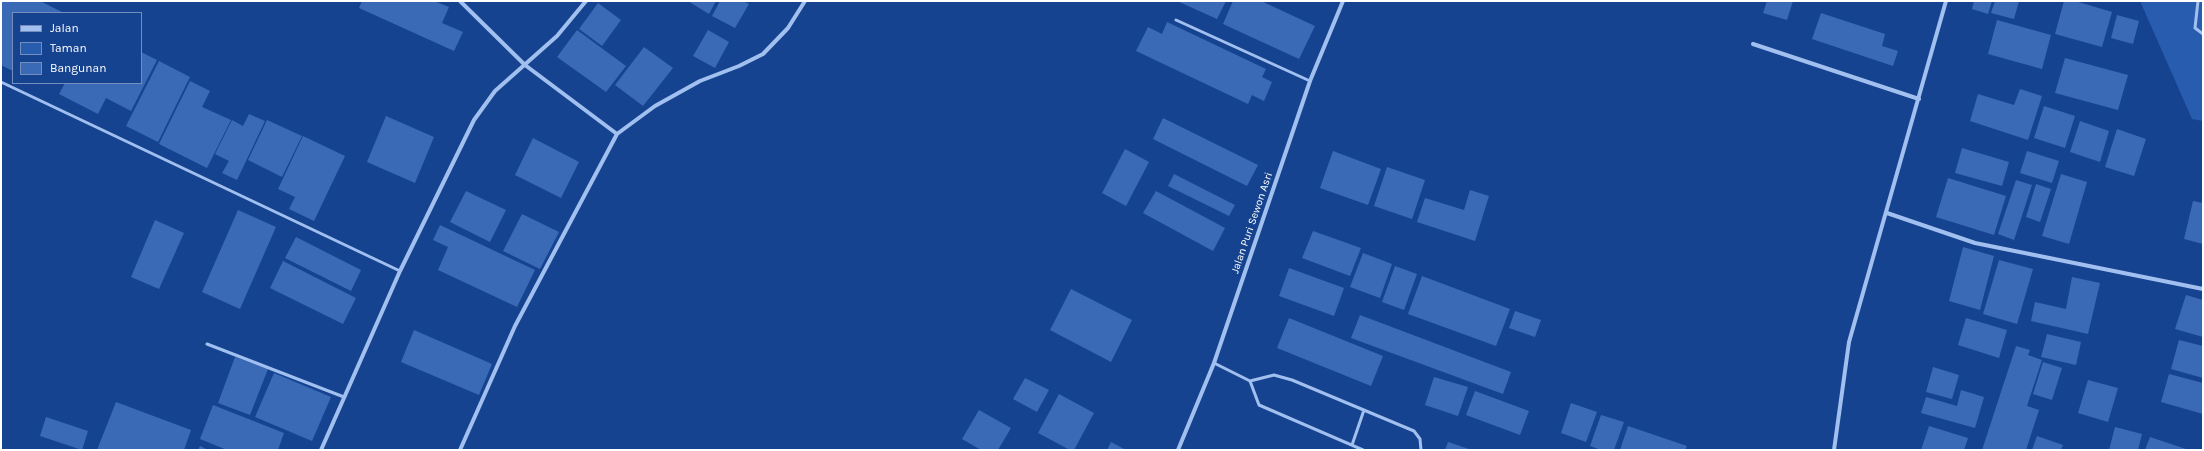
<!DOCTYPE html>
<style>
body{margin:0}
#map{position:relative;width:2204px;height:451px;overflow:hidden;background:#15438f;font-family:Karla,sans-serif}
canvas{display:block}
.frame{position:absolute;inset:0;border:2px solid #fff;pointer-events:none}
.legend{position:absolute;left:12px;top:12px;width:130px;height:72px;box-sizing:border-box;background:#15438f;border:1px solid #738ebc;margin:0;padding:5px 7px;list-style:none;font-size:12px;color:#fff}
.legend li{display:flex;align-items:center;gap:8px;height:20px}
.legend b{width:20px;border:1px solid #738ebc}
</style>
<div id="map">
<canvas width="2204" height="451"></canvas>
<div class="frame"></div>
<ul class="legend">
<li><b style="height:5px;background:#a1c0f0"></b>Jalan</li>
<li><b style="height:11px;background:#285cae"></b>Taman</li>
<li><b style="height:11px;background:#3a6ab6"></b>Bangunan</li>
</ul>
</div>
<script>
const c = document.querySelector('canvas').getContext('2d');
c.lineJoin = 'round';
function fillPath(path, color) { c.fillStyle = color; c.fill(path, 'evenodd'); }
const toPath = rows => new Path2D(rows.map(r => 'M' + r).join(''));
function strokePath(path, color, width, dash) { c.strokeStyle = color; c.lineWidth = width; c.lineCap = dash ? 'butt' : 'round'; c.setLineDash(dash || []); c.stroke(path); }
function write(font, color, halo, rows, align = 'center') {
  c.font = font + ' Karla,sans-serif'; c.lineWidth = 4; c.setLineDash([]); c.textBaseline = 'middle'; c.strokeStyle = halo; c.fillStyle = color; for (const [text, x, y, turn = 0] of rows) {
    c.save(); c.translate(x, y); c.rotate((+turn || 0) * Math.PI / 180); c.textAlign = isNaN(turn) ? turn : align; if (halo) c.strokeText(text, 0, 0); c.fillText(text, 0, 0); c.restore();
  }
}
fillPath(toPath([
 [2140,1,2203,1,2203,121,2192,119]
]), '#285cae');
fillPath(toPath([
 [1,1,40,1,64,13,13,13,13,71,1,65],
 [362,1,434,1,449,7,442,23,463,32,454,51,359,8],
 [688,1,716,1,709,14],
 [720,1,743,1,749,4,735,28,712,16],
 [1177,1,1226,1,1217,19],
 [1233,1,1261,1,1315,26,1299,59,1223,24],
 [1767,1,1793,1,1787,20,1763,13],
 [1974,1,1992,1,1988,14,1972,9],
 [1995,1,2019,1,2014,19,1991,13],
 [2064,1,2075,1,2112,12,2102,47,2055,34],
 [598,3,621,20,602,46,579,29],
 [1821,13,1885,34,1882,46,1898,51,1893,66,1812,39],
 [2117,15,2139,21,2133,44,2111,38],
 [1997,20,2051,35,2042,69,1988,54],
 [1167,22,1266,69,1262,77,1272,82,1264,101,1252,95,1248,104,1136,51,1148,27,1162,34],
 [577,30,626,66,606,92,557,57],
 [708,30,729,42,715,68,693,56],
 [644,47,673,68,643,106,615,85],
 [141,52,157,60,131,111,106,98,98,114,59,94,65,83,141,83],
 [2065,58,2128,75,2118,110,2055,93],
 [159,61,190,77,158,142,126,126],
 [190,81,210,91,202,107,231,120,207,168,159,144],
 [2020,89,2042,96,2028,140,1970,121,1978,94,2014,105],
 [2044,106,2075,116,2065,148,2034,138],
 [249,114,265,121,237,180,222,173,229,161,215,154,232,120,243,126],
 [386,116,434,137,415,183,367,162],
 [1163,118,1258,165,1247,186,1153,139],
 [267,120,302,136,282,177,248,160],
 [2080,121,2109,131,2100,162,2070,152],
 [2117,129,2146,139,2134,176,2105,167],
 [303,136,345,156,314,221,289,209,295,197,278,189],
 [533,138,579,162,561,198,515,175],
 [1962,148,2009,162,2002,186,1955,173],
 [1125,149,1149,162,1126,206,1102,193],
 [1333,151,1381,169,1368,205,1320,188],
 [2027,151,2059,161,2052,183,2020,173],
 [1387,167,1425,180,1412,219,1374,206],
 [1174,174,1235,205,1229,216,1168,186],
 [2061,174,2087,182,2069,244,2042,236],
 [1948,178,2006,196,1994,235,1936,217],
 [2016,180,2032,185,2014,240,1998,234],
 [2036,184,2051,189,2040,222,2026,217],
 [1470,190,1489,196,1475,241,1417,222,1425,198,1464,210],
 [466,191,506,210,490,242,450,222],
 [1156,191,1225,228,1213,251,1143,213],
 [2193,201,2203,203,2203,244,2184,239],
 [238,210,276,227,240,309,202,292],
 [522,214,559,232,540,269,503,251],
 [155,220,184,233,159,289,131,277],
 [440,225,535,270,517,307,438,270,448,247,433,240],
 [1313,231,1361,248,1350,276,1302,258],
 [296,237,361,270,351,291,285,258],
 [1963,247,1994,256,1980,310,1949,301],
 [1363,253,1392,264,1380,298,1350,287],
 [1999,260,2033,269,2017,324,1983,314],
 [283,261,356,298,343,324,270,288],
 [1395,266,1417,274,1404,310,1382,302],
 [1289,268,1344,288,1334,316,1279,296],
 [1422,276,1510,309,1496,346,1408,314],
 [2072,277,2100,283,2088,334,2031,321,2035,302,2066,309],
 [1071,289,1132,320,1111,362,1050,330],
 [2186,295,2203,300,2203,337,2175,329],
 [1515,311,1541,320,1535,337,1509,328],
 [1360,315,1511,372,1503,394,1351,338],
 [1289,318,1383,356,1371,386,1277,348],
 [1966,318,2007,330,1999,358,1958,345],
 [414,330,492,364,479,395,401,362],
 [2047,334,2081,342,2076,365,2041,357],
 [2179,340,2203,346,2203,378,2171,369],
 [2016,346,2030,350,2028,355,2042,360,2027,406,2039,410,2026,450,1982,450],
 [235,357,268,369,250,415,218,403],
 [2043,362,2062,368,2052,400,2033,394],
 [1933,367,1959,375,1952,399,1926,392],
 [274,373,331,397,312,441,255,417],
 [2169,374,2203,383,2203,414,2161,402],
 [1434,377,1468,387,1458,416,1425,405],
 [1025,378,1049,390,1037,412,1013,399],
 [2088,380,2118,388,2108,422,2078,413],
 [1961,390,1984,397,1975,428,1921,413,1926,397,1957,406],
 [1475,391,1529,411,1520,435,1466,415],
 [1059,394,1094,413,1074,450,1070,450,1038,433],
 [116,402,191,430,184,450,97,450],
 [1571,403,1597,412,1586,442,1561,433],
 [213,405,284,433,278,450,227,450,200,439],
 [979,410,1011,428,998,450,981,450,962,439],
 [1601,415,1624,422,1614,450,1601,450,1590,446],
 [46,417,88,431,82,450,40,436],
 [1628,426,1687,446,1685,450,1620,450],
 [1929,426,1968,438,1964,450,1921,450],
 [2115,427,2142,434,2138,450,2109,450],
 [2037,436,2063,445,2061,450,2032,450],
 [2150,437,2189,450,2145,450],
 [1111,442,1126,450,1107,450],
 [1448,442,1472,450,1445,450],
 [200,446,208,450,198,450]
]), '#3a6ab6');
strokePath(toPath([
 [2198,1,2195,28,2203,34],
 [1176,20,1310,81],
 [1,82,400,271],
 [207,344,344,397],
 [1214,363,1250,381,1274,375,1292,380,1414,431,1420,439,1421,450],
 [1250,381,1259,405,1363,450],
 [1352,445,1364,410]
]), '#a1c0f0', 3);
strokePath(toPath([
 [460,1,525,65,617,134],
 [1753,44,1919,99],
 [1887,213,1975,243,2203,289],
 [321,450,400,271,474,120,495,91,557,36,586,1],
 [460,450,515,326,617,134,655,106,700,81,739,66,763,54,788,28,805,1],
 [1178,450,1214,363,1310,81,1343,1],
 [1834,450,1849,342,1946,1]
]), '#a1c0f0', 4);
write('11px', '#fff', '#15438f', [
 ["Jalan Puri Sewon Asri",1252,223,-71]
]);
</script>
